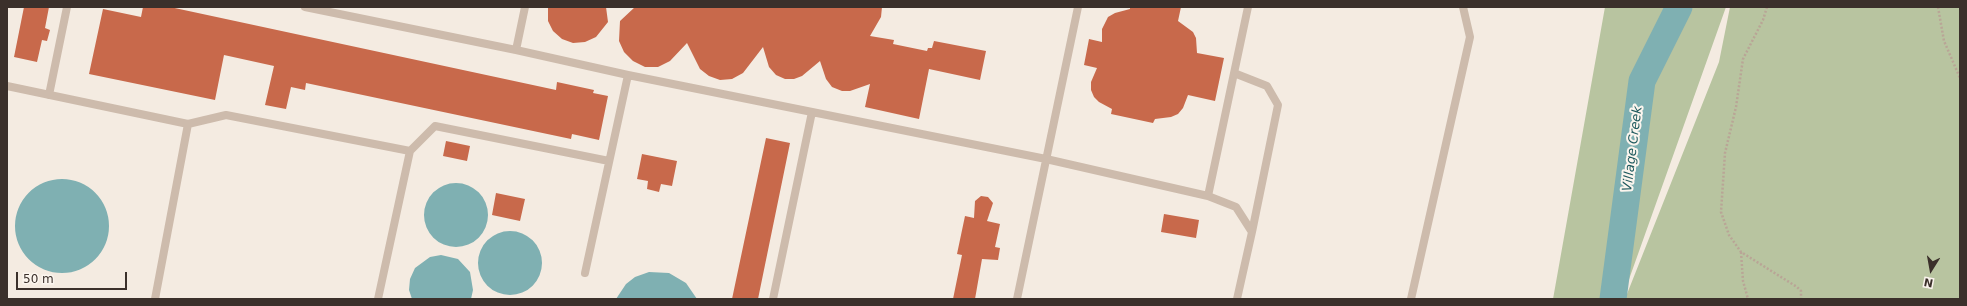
<!DOCTYPE html>
<style>
body{margin:0}
#map{position:relative;width:1967px;height:306px;overflow:hidden;background:#f4ebe1;font-family:"DejaVu Sans",sans-serif}
canvas{display:block}
.frame{position:absolute;inset:0;border:8px solid #3b302b;pointer-events:none}
.north{position:absolute;left:1911px;top:250px;width:40px;height:40px;-webkit-text-stroke:3px #fbf5ee;paint-order:stroke;rotate:191deg;font-size:11px;font-weight:700;line-height:16px;text-align:center;color:#3b302b}
.north::after{content:'';display:block;margin:auto;width:14px;height:18px;background:#3b302b;clip-path:polygon(50% 0,100% 100%,50% 72%,0 100%)}
.scale{position:absolute;left:16px;top:272px;width:111px;height:18px;box-sizing:border-box;border:2px solid #3b302b;border-top:0;padding-left:5px;font-size:12px;line-height:14px;white-space:nowrap;color:#3b302b;-webkit-text-stroke:3px #fbf5ee;paint-order:stroke}
</style>
<div id="map">
<canvas width="1967" height="306"></canvas>
<div class="frame"></div>
<div class="north">N</div>
<div class="scale">50 m</div>
</div>
<script>
const c = document.querySelector('canvas').getContext('2d');
c.lineJoin = 'round';
function fillPath(path, color) { c.fillStyle = color; c.fill(path, 'evenodd'); }
const toPath = rows => new Path2D(rows.map(r => 'M' + r).join(''));
function strokePath(path, color, width, dash) { c.strokeStyle = color; c.lineWidth = width; c.lineCap = dash ? 'butt' : 'round'; c.setLineDash(dash || []); c.stroke(path); }
function write(font, color, halo, rows, align = 'center') {
  c.font = font + ' "DejaVu Sans",sans-serif'; c.lineWidth = 4; c.setLineDash([]); c.textBaseline = 'middle'; c.strokeStyle = halo; c.fillStyle = color; for (const [text, x, y, turn = 0] of rows) {
    c.save(); c.translate(x, y); c.rotate((+turn || 0) * Math.PI / 180); c.textAlign = isNaN(turn) ? turn : align; if (halo) c.strokeText(text, 0, 0); c.fillText(text, 0, 0); c.restore();
  }
}
fillPath(toPath([
 [1605,7,1726,7,1622,299,1553,299],
 [1730,7,1960,7,1960,299,1625,299,1719,62]
]), '#b8c4a0');
fillPath(toPath([
 '15 226a47 47 0 1 1 94 0a47 47 0 1 1-94 0Z',
 '424 215a32 32 0 1 1 64 0a32 32 0 1 1-64 0Z',
 '478 263a32 32 0 1 1 64 0a32 32 0 1 1-64 0Z',
 [441,255,458,259,470,272,473,290,471,299,412,299,409,290,410,279,415,268,430,257],
 [649,272,669,273,686,283,697,299,616,299,626,284,635,277]
]), '#7fb0b2');
strokePath(toPath([
 [1613,299,1642,81,1679,7]
]), '#7fb0b2', 27);
fillPath(toPath([
 [24,7,49,7,45,28,50,30,47,41,42,40,37,62,14,57],
 [143,7,170,7,556,90,557,82,594,90,593,93,608,96,599,140,572,134,571,139,306,83,305,90,291,87,286,109,265,105,274,66,224,55,215,100,89,74,103,9,141,17],
 [548,7,606,7,608,22,596,37,585,42,573,43,562,39,553,31,548,21],
 [635,7,882,7,881,17,870,36,894,40,893,44,927,51,928,48,932,48,934,41,986,51,980,80,929,69,919,119,865,107,870,84,850,91,842,91,832,87,826,79,820,61,802,76,794,79,785,79,776,75,769,67,763,47,743,73,732,79,720,80,709,76,700,69,687,43,670,61,658,67,645,67,633,61,624,52,619,41,620,21],
 [1130,7,1181,7,1178,21,1193,32,1196,38,1197,53,1224,58,1215,101,1188,95,1183,108,1178,114,1171,117,1155,119,1153,123,1111,114,1112,109,1099,102,1094,97,1091,90,1091,82,1097,68,1084,65,1089,39,1102,42,1102,29,1108,17,1115,13,1130,9],
 [766,138,790,143,758,299,732,299],
 [446,141,470,146,467,161,443,156],
 [642,154,677,161,672,186,661,184,659,192,647,189,648,181,637,179],
 [496,193,525,199,520,221,492,215],
 [981,196,988,197,993,203,987,221,1000,224,995,247,1000,248,998,260,982,259,975,299,953,299,962,255,957,254,965,216,974,218,975,201],
 [1164,214,1199,220,1196,238,1161,232]
]), '#c8694b');
strokePath(toPath([
 [1767,7,1763,20,1743,59,1736,107,1725,153,1721,212,1729,235,1741,252,1797,287,1801,291,1801,299],
 [1938,7,1944,41,1960,78],
 [1741,252,1743,281,1748,299]
]), '#b9a596', 2.5, [2, 2]);
strokePath(toPath([
 [305,7,516,50,628,75,1046,159,1208,196,1248,7],
 [516,50,525,7],
 [1234,73,1267,86,1278,105,1252,232],
 [7,86,188,124,226,115,410,151,378,299],
 [49,95,67,7],
 [410,151,435,126,609,161],
 [1208,196,1236,207,1252,232,1237,299],
 [585,273,628,75],
 [155,299,188,124],
 [773,299,812,112],
 [1017,299,1078,7],
 [1411,299,1470,37,1463,7]
]), '#cdbbac', 8);
write('italic 13px', '#1f5a5e', '#fbf5ee', [
 ["Village Creek",1633,149,-83]
]);
</script>
